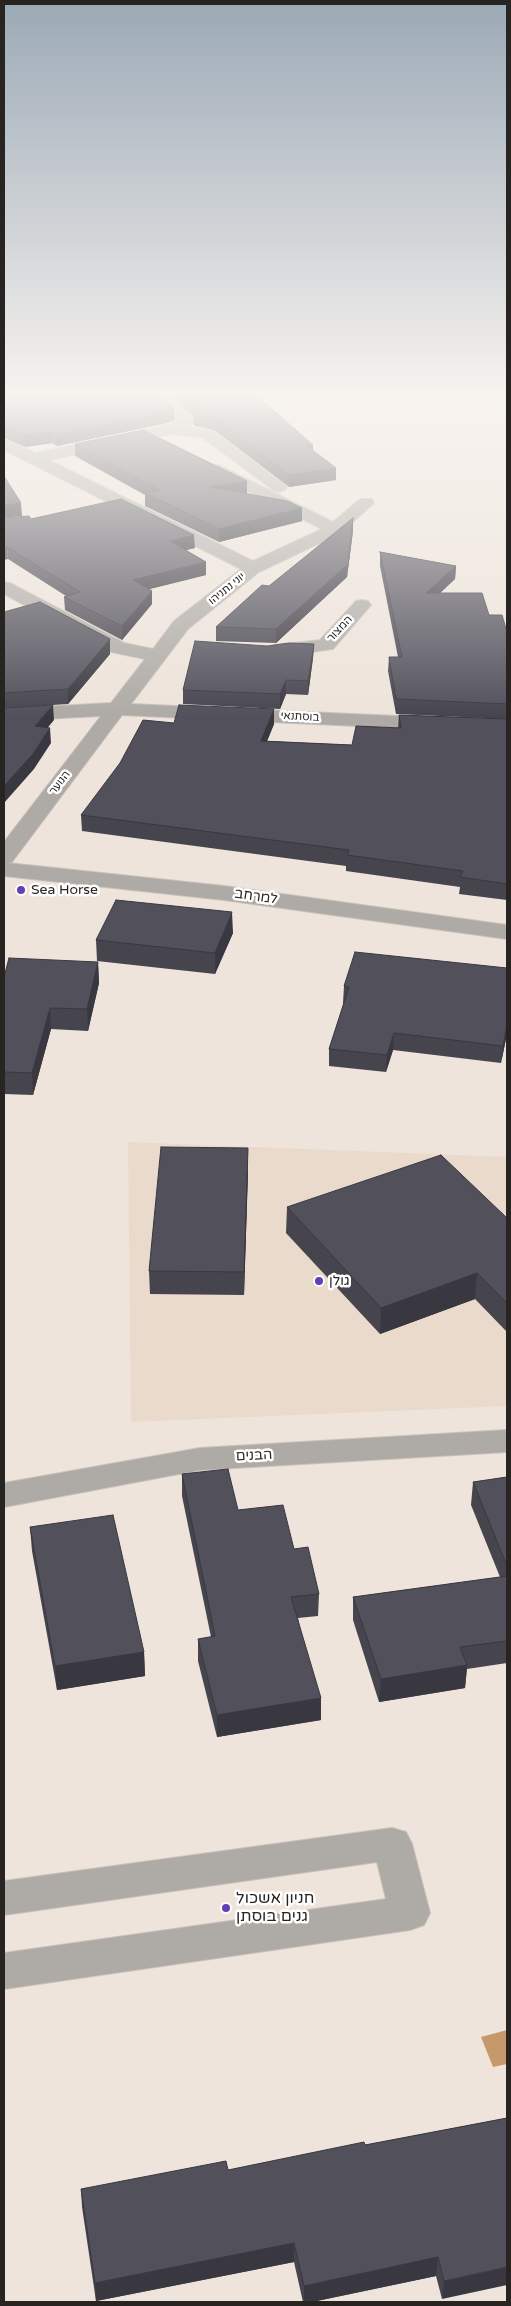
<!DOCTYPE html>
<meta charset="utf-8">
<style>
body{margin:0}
#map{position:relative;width:511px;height:2306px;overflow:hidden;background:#eee4db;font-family:"Varela Round",sans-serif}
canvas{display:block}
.frame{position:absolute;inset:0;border:5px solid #282421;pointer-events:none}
</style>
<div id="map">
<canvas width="511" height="2306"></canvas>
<div class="frame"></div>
</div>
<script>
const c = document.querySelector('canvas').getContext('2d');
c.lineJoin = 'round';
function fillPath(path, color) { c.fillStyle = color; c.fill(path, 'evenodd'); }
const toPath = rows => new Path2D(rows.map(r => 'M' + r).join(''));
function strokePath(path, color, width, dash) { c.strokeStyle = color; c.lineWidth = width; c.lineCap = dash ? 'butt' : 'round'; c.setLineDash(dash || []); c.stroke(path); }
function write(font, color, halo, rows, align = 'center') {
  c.font = font + ' "Varela Round","Noto Sans Hebrew",sans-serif'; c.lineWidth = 5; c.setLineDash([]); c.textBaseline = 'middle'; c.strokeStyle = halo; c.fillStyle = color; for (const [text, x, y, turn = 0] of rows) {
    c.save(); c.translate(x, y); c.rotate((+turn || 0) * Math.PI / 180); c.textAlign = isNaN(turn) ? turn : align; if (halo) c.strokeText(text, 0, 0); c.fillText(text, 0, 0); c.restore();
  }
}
fillPath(toPath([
 [128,1142,507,1157,507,1406,131,1422]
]), '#eadacb');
fillPath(toPath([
 [507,2030,507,2064,493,2067,481,2037]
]), '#c7996a');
const minor = toPath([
 [146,394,163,394,194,418,197,421,189,427,213,431,287,487,285,490,279,492,273,490,203,438,173,434,49,460,253,561,322,529,207,471,205,468,207,465,219,465,333,522,360,499,372,499,374,503,341,533,259,572,188,629,131,704,507,721,507,733,122,715,12,862,8,863,224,886,507,925,507,939,224,900,4,876,4,842,101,716,4,721,4,709,111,703,145,659,111,652,4,594,4,582,10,583,124,643,153,649,174,621,241,569,4,450,4,439,35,453,168,425,178,420,146,394],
 [362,600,368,601,371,605,333,649,276,657,269,655,266,651,269,647,276,645,320,640,356,601,362,600],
 [507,1430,507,1452,200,1470,4,1507,4,1483,200,1448,507,1430],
 [392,1828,406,1832,412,1844,430,1913,424,1925,410,1930,4,1989,4,1953,386,1899,377,1862,4,1915,4,1881,392,1828]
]);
strokePath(minor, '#cac1ba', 2);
fillPath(minor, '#aeaaa6');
fillPath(toPath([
 [4,394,175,420,167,423,57,446,52,443,25,447,4,438],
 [166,394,255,394,313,451,336,468,336,480,289,487,214,430,194,426,193,416],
 [75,444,247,481,247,494,302,521,219,542,145,506,145,495,75,456],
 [4,518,31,519,195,548,185,550,206,562,206,575,149,589,152,591,152,604,122,640,65,610,64,597,66,596,8,559],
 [353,531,347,577,276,643,216,641,216,627,269,586],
 [380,552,456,566,455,579,440,593,489,615,507,632,507,900,459,894,460,887,346,871,346,866,82,831,81,815,174,723,274,724,267,741,352,745,398,728,399,715,507,719,396,714,388,671,389,657,398,657,380,566],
 [4,612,110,639,110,654,68,704,4,708],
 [314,644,313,658,308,695,286,694,280,709,183,704,183,690,267,646],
 [233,933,215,974,97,961,96,940],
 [98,962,99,983,88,1031,51,1029,33,1095,4,1094,4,977],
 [507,968,507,1034,501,1063,393,1050,386,1072,329,1066,329,1049,344,1003,343,1003,344,986],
 [248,1171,244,1295,150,1294,149,1271],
 [287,1207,507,1218,507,1332,475,1299,380,1334,286,1233],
 [182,1474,238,1510,294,1549,319,1594,318,1616,298,1618,321,1720,217,1737,198,1661,198,1639,211,1637,182,1496],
 [507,1477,507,1663,467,1669,465,1688,379,1702,353,1620,353,1597,500,1577,471,1505,473,1482],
 [30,1527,144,1652,145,1676,57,1690,32,1551],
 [507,2118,442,2299,436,2276,312,2302,303,2302,294,2262,96,2301,82,2207,81,2189,228,2170,365,2145]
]), '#46454e');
fillPath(toPath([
 [174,408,175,420,167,423,57,446,57,435],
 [51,432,52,443,25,447,24,435],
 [313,445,313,457,307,446],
 [336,468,336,480,289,487,289,475],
 [247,481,247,494,209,487],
 [21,503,22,516,4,518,4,505],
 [302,508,302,521,219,542,219,529],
 [353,518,353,531,347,577,276,643,276,629],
 [194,535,195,548,170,554,170,541],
 [4,547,7,547,8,559,4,560],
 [206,562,206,575,134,593,133,580],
 [456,566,455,579,425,607,426,593],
 [152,591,152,604,122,640,122,626],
 [110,639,110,654,68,704,68,689],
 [314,644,313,658,308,695,308,681],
 [286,680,286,694,280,709,280,694],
 [53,705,54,720,36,742,35,726],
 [274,709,274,724,261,756,261,741],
 [50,728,51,743,34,769,4,803,4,786],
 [232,912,233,933,215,974,215,953],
 [98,962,99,983,88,1031,87,1009],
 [50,1008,51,1029,33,1095,32,1073],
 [507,1024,507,1034,501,1063,503,1046],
 [394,1033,393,1050,386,1072,387,1055],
 [248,1148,248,1171,244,1295,244,1272],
 [477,1273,475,1299,380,1334,381,1308],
 [144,1652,145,1676,57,1690,55,1666],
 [467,1665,465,1688,379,1702,381,1679],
 [321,1698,321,1720,217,1737,217,1715],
 [294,2243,294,2262,96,2301,95,2283],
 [438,2257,436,2276,312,2302,304,2302,304,2286],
 [507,2267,507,2285,442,2299,444,2281]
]), '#393840');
const building = toPath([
 [4,394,158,394,174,408,167,412,57,435,51,432,24,435,4,427,4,394],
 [180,394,255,394,313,445,307,446,336,468,289,475,214,418,193,414,198,408,180,394],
 [143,430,247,481,209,487,287,501,302,508,219,529,145,493,159,490,75,444,143,430],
 [4,476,21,503,4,505,4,476],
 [121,499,194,535,170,541,206,562,133,580,152,591,122,626,64,597,80,592,7,547,4,547,4,518,29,516,31,519,121,499],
 [353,518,348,564,276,629,216,627,262,585,269,586,353,518],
 [380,552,456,566,426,593,482,593,489,615,502,615,507,632,507,704,396,699,389,657,402,657,380,552],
 [40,602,110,639,68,689,4,693,4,612,40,602],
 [195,641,267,646,289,643,314,644,308,681,286,680,280,694,183,690,195,641],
 [53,705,35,726,50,728,33,754,4,786,4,708,53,705],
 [179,705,274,709,261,741,352,745,356,726,401,728,399,715,507,719,507,884,460,877,463,871,347,855,349,850,81,815,120,763,143,720,174,723,179,705],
 [116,900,232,912,215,953,96,940,116,900],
 [355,952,507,968,507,1024,503,1046,394,1033,387,1055,329,1049,349,987,344,986,355,952],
 [9,958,98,962,87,1009,50,1008,32,1073,4,1072,4,977,9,958],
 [161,1147,248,1148,244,1272,149,1271,161,1147],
 [441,1155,507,1218,507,1303,477,1273,381,1308,287,1207,441,1155],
 [228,1469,238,1510,283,1505,294,1549,308,1547,319,1594,291,1597,321,1698,217,1715,198,1639,215,1636,182,1474,228,1469],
 [507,1477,507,1566,473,1482,507,1477],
 [113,1515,144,1652,55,1666,30,1527,113,1515],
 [507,1576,507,1641,460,1647,467,1665,381,1679,353,1597,507,1576],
 [507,2118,507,2267,444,2281,438,2257,304,2286,294,2243,95,2283,81,2189,226,2161,228,2170,364,2142,365,2145,507,2118]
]);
fillPath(building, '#51505b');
strokePath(building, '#393840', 1);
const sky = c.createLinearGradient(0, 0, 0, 717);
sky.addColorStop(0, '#9ba9b6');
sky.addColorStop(0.55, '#f7f3ef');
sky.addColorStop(1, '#f7f3ef00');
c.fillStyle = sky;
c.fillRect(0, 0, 511, 717);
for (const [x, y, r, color] of [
 [21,890,5,"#603fb7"],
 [319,1281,5,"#603fb7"],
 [226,1908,5,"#603fb7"]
]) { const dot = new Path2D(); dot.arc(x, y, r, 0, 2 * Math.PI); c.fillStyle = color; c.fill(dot); strokePath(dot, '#fff', 2); }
write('11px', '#282421', '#fff', [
 ["יוני נתניהו",227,589,-39],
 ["המצור",340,629,-47],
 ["בוסתנאי",300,717,3],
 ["הנוער",60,783,-53]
]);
write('14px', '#282421', '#fff', [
 ["Sea Horse",31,890],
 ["גולן",329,1281]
], 'left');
write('14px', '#282421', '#fff', [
 ["למרחב",256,897,8],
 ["הבנים",254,1456,-3]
]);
write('16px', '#282421', '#fff', [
 ["חניון אשכול",236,1899],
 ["גנים בוסתן",236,1917]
], 'left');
</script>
